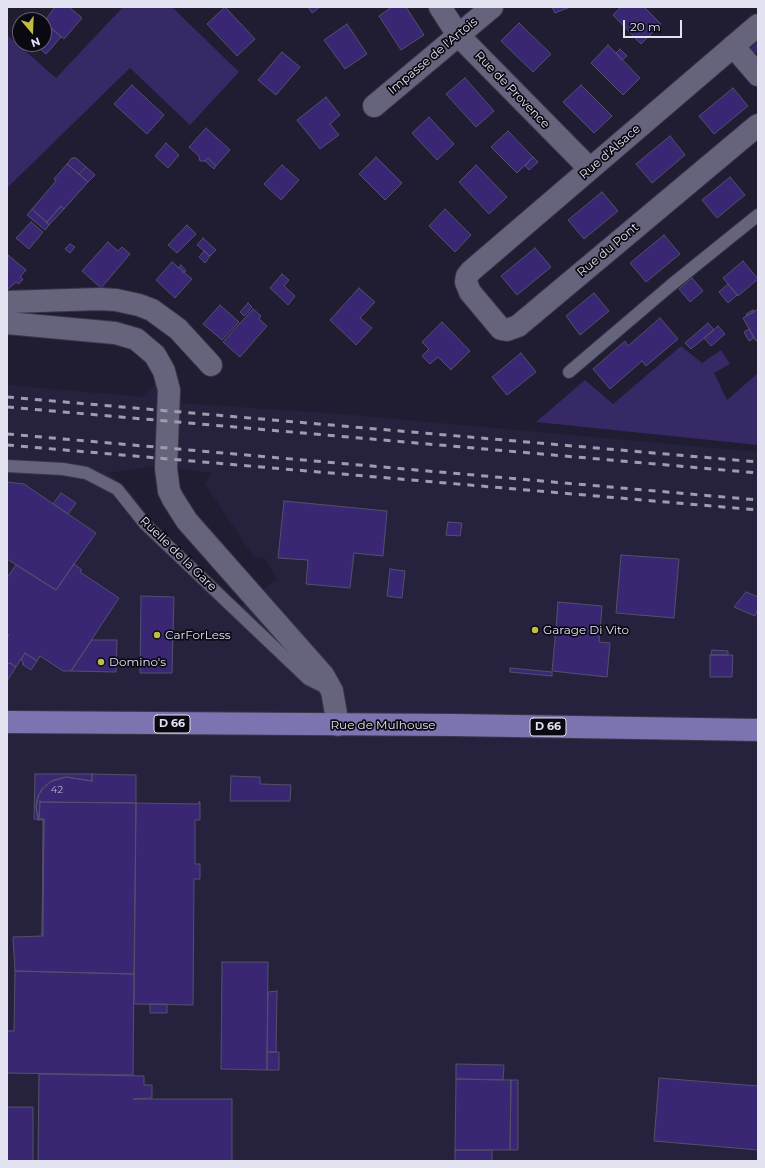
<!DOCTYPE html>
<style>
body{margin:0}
#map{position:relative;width:765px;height:1168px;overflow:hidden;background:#201d32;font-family:Montserrat,sans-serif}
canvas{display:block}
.frame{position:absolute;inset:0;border:8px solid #e3e2f1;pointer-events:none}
.north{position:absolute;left:12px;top:12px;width:40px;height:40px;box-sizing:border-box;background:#0a0912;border:1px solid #61606b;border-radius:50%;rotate:161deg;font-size:11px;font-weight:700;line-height:16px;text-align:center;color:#e3e2f1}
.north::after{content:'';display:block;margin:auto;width:14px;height:18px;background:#bebf42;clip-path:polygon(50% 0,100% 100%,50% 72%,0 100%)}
.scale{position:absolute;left:623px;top:20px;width:59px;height:18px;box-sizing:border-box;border:2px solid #e3e2f1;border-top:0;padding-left:5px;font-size:12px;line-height:14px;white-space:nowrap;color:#e3e2f1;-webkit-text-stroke:3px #0a0912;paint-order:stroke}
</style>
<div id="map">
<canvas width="765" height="1168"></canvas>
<div class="frame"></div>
<div class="north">N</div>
<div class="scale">20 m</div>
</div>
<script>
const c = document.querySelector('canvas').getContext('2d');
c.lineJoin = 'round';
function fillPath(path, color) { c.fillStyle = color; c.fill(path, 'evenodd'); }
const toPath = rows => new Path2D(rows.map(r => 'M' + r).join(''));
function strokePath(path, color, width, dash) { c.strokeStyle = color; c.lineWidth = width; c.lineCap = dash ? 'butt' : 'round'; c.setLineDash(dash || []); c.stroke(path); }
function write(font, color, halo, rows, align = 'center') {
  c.font = font + ' Montserrat,sans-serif'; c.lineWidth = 3.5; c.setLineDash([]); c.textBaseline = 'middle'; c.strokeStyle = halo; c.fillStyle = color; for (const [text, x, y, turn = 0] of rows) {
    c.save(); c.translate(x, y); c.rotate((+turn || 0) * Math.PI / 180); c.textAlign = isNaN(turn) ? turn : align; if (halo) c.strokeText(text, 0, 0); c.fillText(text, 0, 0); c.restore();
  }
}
fillPath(toPath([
 [159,381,163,402,341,414,758,452,758,1161,7,1161,7,385,143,397],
 [156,466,212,473,205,484,254,557,264,558,277,579,242,606,220,588,172,542,156,526,126,487,107,473]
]), '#26223e');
fillPath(toPath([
 [123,7,172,7,239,72,190,125,130,68,7,188,7,35,56,78],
 [757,42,758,42,758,52,753,55,750,48],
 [681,346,702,363,721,350,730,364,714,373,727,400,758,373,758,445,536,422,585,380,613,404]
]), '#362965');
const building = toPath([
 [55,7,69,7,82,18,64,39,44,22,55,7],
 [225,7,255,39,237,56,207,24,225,7],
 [308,7,320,7,312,13,308,7],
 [392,7,406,7,424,35,401,50,379,16,392,7],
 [552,7,570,7,555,13,552,7],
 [621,7,644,7,661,24,641,44,613,15,621,7],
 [519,23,551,54,533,72,501,41,519,23],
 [347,24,367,54,345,69,324,40,347,24],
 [48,25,61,37,46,54,34,44,44,44,44,30,48,25],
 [608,45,640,78,623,95,591,63,608,45],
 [620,49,627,56,622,60,616,53,620,49],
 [282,52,300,67,276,95,258,80,282,52],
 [465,78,494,111,476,127,446,94,465,78],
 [132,85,164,115,147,134,114,104,132,85],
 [581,85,612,116,594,133,563,102,581,85],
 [733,88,748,106,714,134,699,116,733,88],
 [326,97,340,115,330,124,339,135,320,149,297,120,326,97],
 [429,117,454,144,437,160,412,133,429,117],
 [206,128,230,150,216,166,208,158,205,161,200,161,199,156,189,147,206,128],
 [508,131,533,157,517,173,491,147,508,131],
 [670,136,685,155,652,183,636,164,670,136],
 [166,143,179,155,168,168,155,156,166,143],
 [376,157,402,183,385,200,359,174,376,157],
 [533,157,538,162,529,170,525,166,533,157],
 [72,158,76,158,86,167,79,174,67,164,72,158],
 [208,158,216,166,214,169,205,161,208,158],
 [67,164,88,182,64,209,61,206,47,222,32,209,56,181,54,179,67,164],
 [282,165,299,180,281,200,264,184,282,165],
 [476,165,507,197,489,214,459,182,476,165],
 [86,167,95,175,88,182,79,174,86,167],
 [730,177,745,195,717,218,702,200,730,177],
 [602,192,618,211,584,239,568,220,602,192],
 [61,206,64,209,49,225,47,222,61,206],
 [32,209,49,225,45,230,27,215,32,209],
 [445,209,471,235,455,252,429,226,445,209],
 [31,222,43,232,29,249,16,238,31,222],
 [187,225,196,234,177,253,168,245,187,225],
 [664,235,680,254,646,282,630,263,664,235],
 [203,238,216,250,210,256,197,245,203,238],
 [108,242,118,251,122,247,130,254,101,288,82,271,108,242],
 [70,244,75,247,70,253,65,249,70,244],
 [535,248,551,267,517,295,501,276,535,248],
 [204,251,210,256,205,263,199,257,204,251],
 [8,255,26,270,20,277,23,279,19,284,16,282,7,290,8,255],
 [743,261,758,279,738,296,723,278,743,261],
 [172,262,192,279,175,298,156,280,172,262],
 [181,265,186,271,184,273,179,267,181,265],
 [282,274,289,280,284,286,295,296,288,305,270,288,282,274],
 [692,278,703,291,690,302,679,289,692,278],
 [728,284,737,295,728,303,719,292,728,284],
 [359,288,375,302,360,318,372,328,356,345,330,320,359,288],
 [594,293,609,311,580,335,566,316,594,293],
 [248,303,252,307,244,316,240,312,248,303],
 [220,305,239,322,222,340,203,324,220,305],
 [253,309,261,316,259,319,267,326,240,357,223,342,253,309],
 [758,309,758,340,756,341,743,318,758,309],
 [753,310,754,312,747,316,746,314,753,310],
 [660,318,678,339,646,366,642,361,610,389,593,369,625,341,628,346,660,318],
 [442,322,470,351,451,370,438,357,430,364,422,356,429,349,422,342,442,322],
 [708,323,714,330,691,349,685,343,708,323],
 [718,326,725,334,711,346,704,338,718,326],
 [749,329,754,338,749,341,744,332,749,329],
 [521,353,536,372,507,395,492,377,521,353],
 [7,482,24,484,96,533,56,590,7,559,7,482],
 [61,493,76,503,68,514,53,504,61,493],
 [284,501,387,511,383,556,354,553,350,588,306,584,308,560,278,558,284,501],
 [448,522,462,523,460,536,446,535,448,522],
 [621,555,679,559,674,618,616,613,621,555],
 [74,564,82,570,80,572,119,598,71,671,63,671,40,656,37,661,25,653,16,667,10,663,7,664,7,638,9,635,7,634,7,578,16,565,56,590,74,564],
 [390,569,405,571,402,598,387,596,390,569],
 [746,592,758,597,758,609,755,616,734,607,746,592],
 [141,596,174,597,172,673,140,673,141,596],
 [558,602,602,606,600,632,556,628,558,602],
 [556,628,600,632,599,642,610,643,607,677,552,671,556,628],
 [92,640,117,640,116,672,71,671,92,640],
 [712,650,728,651,728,655,711,655,712,650],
 [25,653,37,661,31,670,22,664,24,663,21,660,25,653],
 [710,655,733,655,732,677,710,677,710,655],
 [10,663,16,667,7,681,7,664,10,663],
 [510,668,552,672,552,676,510,672,510,668],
 [35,774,92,774,92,781,66,777,50,782,39,794,36,807,39,820,34,819,35,774],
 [92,774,136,775,136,803,41,802,40,801,39,819,44,819,42,936,43,820,38,820,36,807,37,798,43,787,53,780,66,777,92,781,92,774],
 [231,776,260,777,260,784,291,785,290,801,230,801,231,776],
 [40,801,41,802,136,803,134,974,15,971,13,937,43,936,44,819,39,819,40,801],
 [199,802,200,802,200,820,195,820,195,864,200,864,200,879,194,879,193,1005,134,1004,136,803,199,804,199,802],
 [222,962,268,962,267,1070,221,1069,222,962],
 [15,971,134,974,133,1075,7,1073,7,1031,14,1031,15,971],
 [277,991,276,1052,267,1052,268,992,277,991],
 [150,1004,167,1004,167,1013,150,1013,150,1004],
 [267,1052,279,1052,279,1070,267,1070,267,1052],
 [456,1064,504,1065,503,1080,456,1079,456,1064],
 [39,1074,144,1076,144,1085,152,1085,152,1098,133,1099,232,1099,232,1161,38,1161,39,1074],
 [659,1078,758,1086,758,1150,654,1141,659,1078],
 [456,1079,511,1080,510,1150,455,1150,456,1079],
 [511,1080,518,1080,518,1150,510,1150,511,1080],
 [7,1107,33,1107,33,1161,7,1161,7,1107],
 [455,1150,492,1150,492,1161,455,1161,455,1150]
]);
fillPath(building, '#3a2773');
strokePath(building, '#535069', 1);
const lane = toPath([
 [569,372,670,286,758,215],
 [7,466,63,469,86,473,117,489,145,524,308,679,320,685,330,687]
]);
const street = toPath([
 [440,7,458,35,590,169],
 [758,25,471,271,467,276,466,282,470,292,501,329,507,330,518,326,758,125],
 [733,46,758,75],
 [374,106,492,7],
 [7,302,100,299,116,300,139,305,152,310,178,329,211,365],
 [7,323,115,333,136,339,155,355,164,371,169,390,166,468,169,491,173,499,187,521,323,675,332,691,338,725]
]);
const primary = toPath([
 [7,722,453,725,758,730]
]);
strokePath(lane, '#3a3749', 14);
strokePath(street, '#3a3749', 24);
strokePath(primary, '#3a3749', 24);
strokePath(lane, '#66647d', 12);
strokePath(street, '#66647d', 22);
strokePath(primary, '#7c73b1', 22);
strokePath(toPath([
 [7,397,758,462],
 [7,407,758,473],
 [7,434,758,500],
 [7,445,758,510]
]), '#9e9dae', 3, [7, 7]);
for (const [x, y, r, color] of [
 [535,630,4,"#bebf42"],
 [157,635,4,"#bebf42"],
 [101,662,4,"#bebf42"]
]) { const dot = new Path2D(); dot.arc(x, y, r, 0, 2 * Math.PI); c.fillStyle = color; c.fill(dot); strokePath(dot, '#0a0912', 1.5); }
write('10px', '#b9b3d2', null, [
 ["42",57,790]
]);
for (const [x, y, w] of [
 [172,724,36],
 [548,727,36]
]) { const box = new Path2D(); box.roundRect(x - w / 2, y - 9, w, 18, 3); c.fillStyle = '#0a0912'; c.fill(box); strokePath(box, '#e3e2f1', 1); }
write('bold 11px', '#e3e2f1', null, [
 ["D 66",172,724],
 ["D 66",548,727]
]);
write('12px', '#e3e2f1', '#0a0912', [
 ["Impasse de l'Artois",433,56,-40],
 ["Rue de Provence",512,90,46],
 ["Rue d'Alsace",610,152,-41],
 ["Rue du Pont",608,250,-40],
 ["Ruelle de la Gare",178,554,44],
 ["Rue de Mulhouse",383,725]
]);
write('12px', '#e3e2f1', '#0a0912', [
 ["Garage Di Vito",543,630],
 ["CarForLess",165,635],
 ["Domino's",109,662]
], 'left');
</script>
